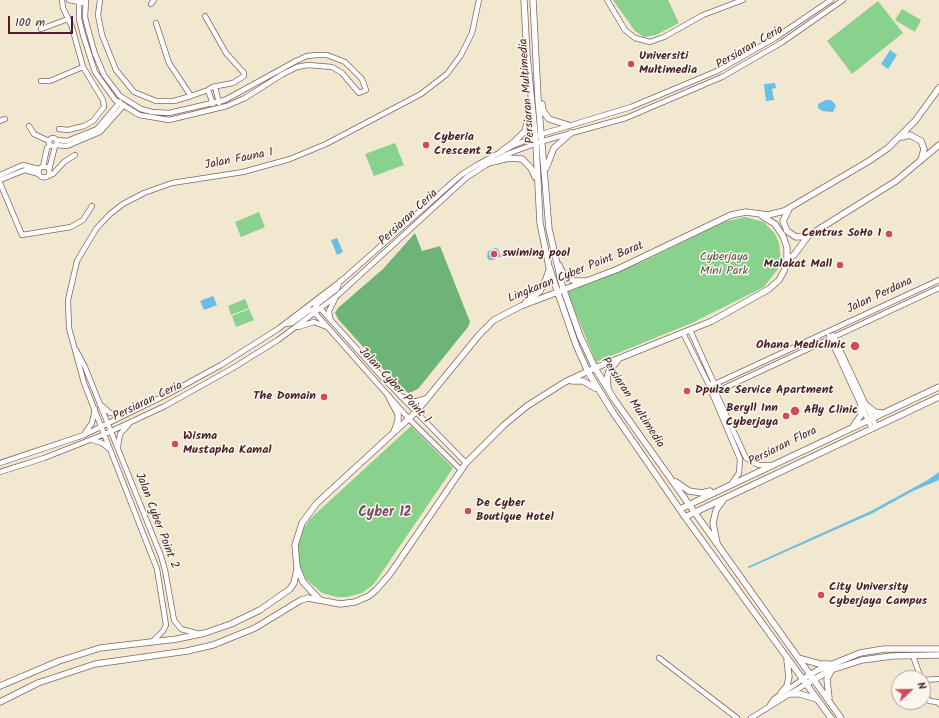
<!DOCTYPE html>
<style>
body{margin:0}
#map{position:relative;width:939px;height:718px;overflow:hidden;background:#f2e8cf;font-family:Kalam,sans-serif}
canvas{display:block}
.north{position:absolute;left:891px;top:670px;width:40px;height:40px;box-sizing:border-box;background:#fbf7ec;border:1px solid #b4a19f;border-radius:50%;rotate:68deg;font-size:11px;font-weight:700;line-height:16px;text-align:center;color:#4a1f2b}
.north::after{content:'';display:block;margin:auto;width:14px;height:18px;background:#d1495b;clip-path:polygon(50% 0,100% 100%,50% 72%,0 100%)}
.scale{position:absolute;left:8px;top:16px;width:65px;height:18px;box-sizing:border-box;border:2px solid #4a1f2b;border-top:0;padding-left:5px;font-size:12px;line-height:14px;white-space:nowrap;color:#4a1f2b;-webkit-text-stroke:3px #fbf7ec;paint-order:stroke}
</style>
<div id="map">
<canvas width="939" height="718"></canvas>
<div class="north">N</div>
<div class="scale">100 m</div>
</div>
<script>
const c = document.querySelector('canvas').getContext('2d');
c.lineJoin = 'round';
function fillPath(path, color) { c.fillStyle = color; c.fill(path, 'evenodd'); }
const toPath = rows => new Path2D(rows.map(r => 'M' + r).join(''));
function strokePath(path, color, width, dash) { c.strokeStyle = color; c.lineWidth = width; c.lineCap = dash ? 'butt' : 'round'; c.setLineDash(dash || []); c.stroke(path); }
function write(font, color, halo, rows, align = 'center') {
  c.font = font + ' Kalam,sans-serif'; c.lineWidth = 3; c.setLineDash([]); c.textBaseline = 'middle'; c.strokeStyle = halo; c.fillStyle = color; for (const [text, x, y, turn = 0] of rows) {
    c.save(); c.translate(x, y); c.rotate((+turn || 0) * Math.PI / 180); c.textAlign = isNaN(turn) ? turn : align; if (halo) c.strokeText(text, 0, 0); c.fillText(text, 0, 0); c.restore();
  }
}
fillPath(toPath([
 [613,0,668,0,679,23,656,35,644,37,635,31],
 [878,1,903,33,852,74,827,41],
 [902,9,921,20,915,32,895,20],
 [395,143,404,165,374,176,365,154],
 [259,212,265,227,241,237,235,222],
 [745,217,764,222,775,234,779,243,781,260,778,269,764,287,692,323,596,362,567,292,644,261,724,222],
 [245,299,249,308,231,315,228,306],
 [249,309,254,320,236,327,232,316],
 [411,426,453,468,374,584,362,593,347,597,337,597,322,593,306,579,299,564,297,548,304,528,310,519]
]), '#89d28e');
fillPath(toPath([
 [415,233,422,251,440,246,470,322,468,327,418,389,409,393,402,390,338,319,335,313,338,308,383,269]
]), '#6eb479');
fillPath(toPath([
 [890,50,897,55,888,69,881,64],
 [775,83,776,88,772,89,774,100,766,101,764,84],
 [826,100,831,100,834,103,836,106,833,112,822,111,818,108,818,104],
 [337,238,343,252,337,255,331,240],
 [495,248,498,249,501,257,497,257,494,260,489,260,487,257,488,251],
 [213,296,217,305,204,310,200,301],
 [939,472,939,480,913,491,873,513,749,568,747,567,871,511,926,481]
]), '#6abfe6');
const minor = toPath([
 [69,0,86,3],
 [79,0,79,19,83,35,95,72,115,100,139,115,169,120,227,106,245,98,283,74,297,67,308,65,332,67,342,73,359,93,366,90,362,79,345,62,327,55,317,55,307,56,296,61,225,100,169,113,152,112,141,109,120,96,104,75,95,54,88,29,85,17,86,0],
 [100,0,98,15,102,35,116,70,134,92,156,101,174,101,191,96,208,90,212,87,233,83,244,76,244,73,226,53,205,16],
 [607,0,625,30,635,38,650,42,664,37,703,15,743,0],
 [151,4,154,0],
 [156,23,169,63,191,96],
 [41,29,68,19],
 [41,81,50,81,83,67],
 [215,87,219,103],
 [208,90,213,104],
 [0,121,5,119],
 [29,126,34,134,49,141],
 [59,129,68,130,84,126,93,121,104,107,103,100,83,67,72,27,63,8,62,0],
 '49 142a4 4 0 1 1 8 0a4 4 0 1 1-8 0Z',
 [57,140,67,141,97,129,120,102],
 [56,145,67,146,100,132,124,105],
 '38.5 172a5.5 5.5 0 1 1 11 0a5.5 5.5 0 1 1-11 0Z',
 [43,167,47,148,50,145],
 [49,170,55,146],
 [0,175,23,165,39,169],
 [48,176,53,174,64,162,75,155],
 [0,180,25,170,39,174],
 [0,183,22,235,71,227,83,220,92,206],
 [340,281,337,289,316,305,314,309,315,313,409,419,461,470],
 [330,318,329,311,335,299],
 [285,324,292,323,310,310,320,308,383,378,466,463],
 [298,327,314,322,327,327],
 [690,330,714,383],
 [683,333,710,387],
 [833,335,876,426],
 [829,336,872,429],
 [76,350,85,367,161,556,165,570,174,620,181,629,199,634],
 [717,383,939,280],
 [720,390,939,288],
 [712,393,740,459,739,473,732,483],
 [716,393,719,391,720,387,717,383,713,383,710,386,710,390,716,393,746,458,758,465,771,465],
 [101,405,110,413,125,414],
 [85,433,92,423,95,409],
 [92,440,102,443,108,448],
 [118,446,120,434,129,424],
 [0,463,84,435,168,394,221,365,278,329,341,281,461,175,477,165,512,146,542,134,631,107,717,71,775,38,831,0],
 [0,472,44,458,105,434,165,406,233,368,278,340,338,295,466,178,486,165,510,153,543,141,626,118,722,77,781,43,843,0],
 [152,642,163,631,166,625,157,569,84,383,69,328,68,300,77,261,96,229,110,214,123,204,144,193,172,183,243,172,290,159,326,144,421,94,447,74,461,55,472,33,479,0],
 [913,656,921,678],
 [659,658,737,718],
 [923,680,939,679],
 [923,685,929,701,938,702,939,704],
 [770,705,774,699,803,679],
 [751,718,806,684]
]);
const major = toPath([
 [524,0,527,55,536,144,540,223,549,267,576,345,588,372,612,411,685,517,831,718],
 [533,0,538,98,549,229,562,285,580,336,595,368,614,399,841,718],
 [542,104,543,111,549,119,568,125],
 [902,137,910,135,921,141,924,149,921,160],
 [502,151,514,142,525,131,530,111],
 [493,162,509,158,522,159,531,168,535,177],
 [546,168,554,148,571,133],
 [789,209,783,221,787,231,796,237,808,236],
 [762,216,775,224,783,236,787,248,787,260],
 [559,265,562,272,568,278,575,281,585,281],
 [526,302,540,291,546,279,549,270],
 [572,381,583,381,595,388],
 [608,387,607,378,609,371,617,361],
 [389,397,398,414,398,421,394,432],
 [402,397,415,402,426,399],
 [866,405,875,412,881,413],
 [854,425,861,415,861,405],
 [676,482,689,491,702,493,710,491],
 [680,509,939,387],
 [685,517,939,397],
 [717,543,713,523,716,510,724,499],
 [320,600,303,582,297,567,295,545,302,523,317,503,416,412,479,335,494,320,521,306,618,269,731,215,746,212,768,215,784,211,869,161,888,148,915,121,939,88],
 [798,658,820,664,829,664],
 [803,679,818,670,860,653,884,649,939,649],
 [806,684,831,670,862,660,892,656,939,655],
 [0,686,59,661,100,648,177,639,205,633,231,624,260,610,290,589,294,583,297,569],
 [781,693,787,686,789,677,787,660],
 [789,694,800,694,817,699],
 [829,698,827,679,831,671],
 [0,702,38,683,95,664,187,651,213,645,255,628,301,600,308,598,340,604,355,602,369,596,376,590,390,574,466,463,504,425,527,406,565,382,595,368,712,321,769,289,779,280,784,271,787,260,794,255,808,236,896,181,939,145]
]);
strokePath(minor, '#856564', 6);
strokePath(major, '#856564', 7);
strokePath(minor, '#fff', 4.5);
strokePath(major, '#fff', 5.5);
for (const [x, y, r, color] of [
 [631,64,4,"#d1495b"],
 [426,145,4,"#d1495b"],
 [889,234,4,"#d1495b"],
 [494,254,4,"#d1495b"],
 [840,265,4,"#d1495b"],
 [855,346,5,"#d1495b"],
 [687,391,4,"#d1495b"],
 [324,397,4,"#d1495b"],
 [795,411,5,"#d1495b"],
 [786,416,4,"#d1495b"],
 [175,444,4,"#d1495b"],
 [468,511,4,"#d1495b"],
 [821,595,4,"#d1495b"]
]) { const dot = new Path2D(); dot.arc(x, y, r, 0, 2 * Math.PI); c.fillStyle = color; c.fill(dot); strokePath(dot, '#fbf7ec', 1.5); }
write('12px', '#4a1f2b', '#fbf7ec', [
 ["Persiaran Ceria",750,48,-30],
 ["Persiaran Multimedia",528,91,-94],
 ["Jalan Fauna 1",239,160,-11],
 ["Persiaran Ceria",409,218,-43],
 ["Lingkaran Cyber Point Barat",576,273,-22],
 ["Jalan Perdana",880,296,-25],
 ["Jalan Cyber Point 1",394,386,47],
 ["Persiaran Ceria",148,402,-26],
 ["Persiaran Multimedia",632,403,57],
 ["Persiaran Flora",783,447,-26],
 ["Jalan Cyber Point 2",156,521,69]
]);
write('bold 12px', '#4a1f2b', '#fbf7ec', [
 ["Universiti",639,57],
 ["Multimedia",639,71],
 ["Cyberia",434,138],
 ["Crescent 2",434,152],
 ["Centrus SoHo 1",881,234,"right"],
 ["swiming pool",502,254],
 ["Malakat Mall",832,265,"right"],
 ["Ohana Mediclinic",846,346,"right"],
 ["Dpulze Service Apartment",695,391],
 ["The Domain",316,397,"right"],
 ["Beryll Inn",778,409,"right"],
 ["Cyberjaya",778,423,"right"],
 ["Afly Clinic",804,411],
 ["Wisma",183,437],
 ["Mustapha Kamal",183,451],
 ["De Cyber",476,504],
 ["Boutique Hotel",476,518],
 ["City University",829,588],
 ["Cyberjaya Campus",829,602]
], 'left');
write('12px', '#5d5549', '#fbf7ec', [
 ["Cyberjaya",724,258],
 ["Mini Park",724,272]
]);
write('bold 14px', '#784f67', '#fbf7ec', [
 ["Cyber 12",385,514]
]);
</script>
